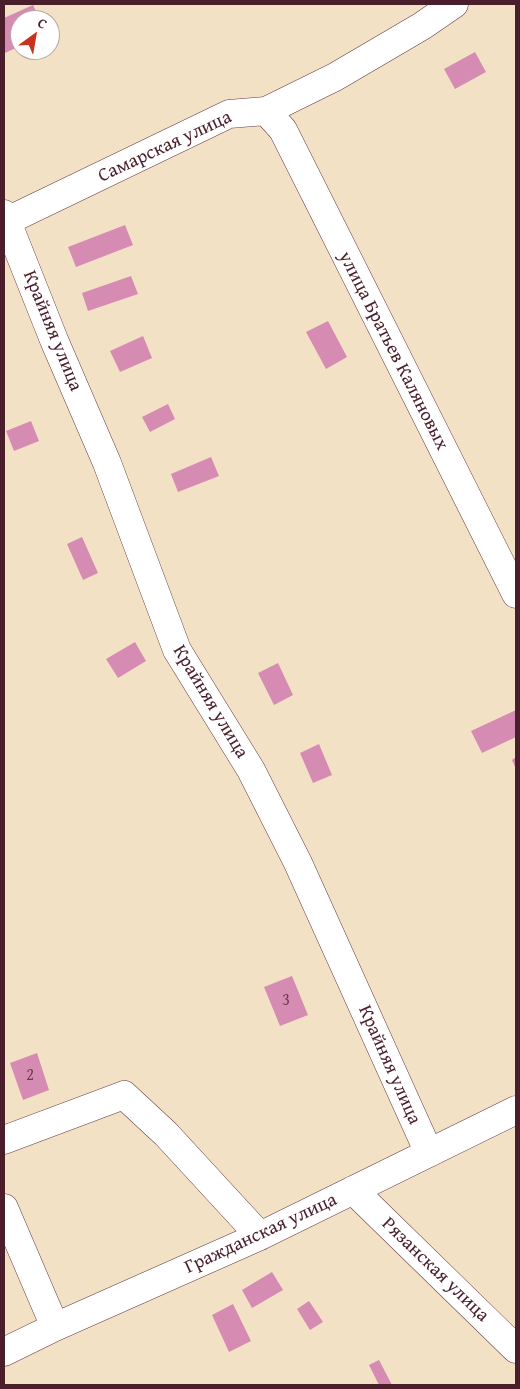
<!DOCTYPE html>
<meta charset="utf-8">
<style>
body{margin:0}
#map{position:relative;width:520px;height:1389px;overflow:hidden;background:#f3e1c6;font-family:"Gentium Book Plus",serif}
canvas{display:block}
.frame{position:absolute;inset:0;border:5px solid #4a1f2b;pointer-events:none}
.north{position:absolute;left:10px;top:10px;width:50px;height:50px;box-sizing:border-box;background:#fff;border:1px solid #b7a5aa;border-radius:50%;rotate:32deg;font-size:14px;font-weight:700;line-height:20px;text-align:center;color:#4a1f2b}
.north::after{content:'';display:block;margin:auto;width:18px;height:22px;background:#c8321e;clip-path:polygon(50% 0,100% 100%,50% 72%,0 100%)}
</style>
<div id="map">
<canvas width="520" height="1389"></canvas>
<div class="frame"></div>
<div class="north">С</div>
</div>
<script>
const c = document.querySelector('canvas').getContext('2d');
c.lineJoin = 'round';
function fillPath(path, color) { c.fillStyle = color; c.fill(path, 'evenodd'); }
const toPath = rows => new Path2D(rows.map(r => 'M' + r).join(''));
function strokePath(path, color, width, dash) { c.strokeStyle = color; c.lineWidth = width; c.lineCap = dash ? 'butt' : 'round'; c.setLineDash(dash || []); c.stroke(path); }
function write(font, color, halo, rows, align = 'center') {
  c.font = font + ' "Gentium Book Plus",serif'; c.lineWidth = 4; c.setLineDash([]); c.textBaseline = 'middle'; c.strokeStyle = halo; c.fillStyle = color; for (const [text, x, y, turn = 0] of rows) {
    c.save(); c.translate(x, y); c.rotate((+turn || 0) * Math.PI / 180); c.textAlign = isNaN(turn) ? turn : align; if (halo) c.strokeText(text, 0, 0); c.fillText(text, 0, 0); c.restore();
  }
}
fillPath(toPath([
 [33,5,40,20,20,20,20,46,5,53,4,50,4,18],
 [475,52,486,72,455,89,444,69],
 [125,225,133,245,76,267,68,247],
 [131,276,138,294,88,311,82,293],
 [328,321,347,357,326,369,306,332],
 [143,336,152,358,120,372,110,351],
 [168,404,175,419,150,432,142,417],
 [31,421,39,441,14,451,6,431],
 [211,457,219,476,178,492,171,474],
 [82,537,98,573,83,580,67,544],
 [135,642,146,661,118,678,106,659],
 [278,663,293,695,274,705,258,673],
 [516,710,516,737,482,753,471,731],
 [319,744,332,775,313,783,300,753],
 [516,757,516,769,512,760],
 [292,976,308,1015,280,1026,264,987],
 [37,1053,49,1090,23,1100,10,1063],
 [272,1272,283,1290,252,1308,242,1290],
 [309,1301,323,1322,310,1330,297,1309],
 [233,1304,251,1341,229,1352,212,1315],
 [379,1360,392,1385,379,1385,369,1365]
]), '#d68bb3');
const minor = toPath([
 [266,111,283,130,516,594],
 [4,214,54,340,107,463,177,650,251,770,298,863,429,1153],
 [7,221,229,114,266,111,335,77,422,26,454,4],
 [4,1140,124,1095,166,1134,260,1236],
 [353,1190,516,1349],
 [4,1208,55,1327],
 [4,1352,55,1327,260,1236,516,1110]
]);
strokePath(minor, '#633c42', 29);
strokePath(minor, '#fff', 28);
write('16px', '#6d3a4d', null, [
 ["3",286,1001],
 ["2",30,1076]
]);
write('19px', '#4a1f2b', '#fff', [
 ["Самарская улица",165,147,-25],
 ["Крайняя улица",52,331,68],
 ["улица Братьев Каляновых",393,351,63],
 ["Крайняя улица",210,702,59],
 ["Крайняя улица",389,1065,66],
 ["Гражданская улица",261,1234,-25],
 ["Рязанская улица",435,1270,44]
]);
</script>
